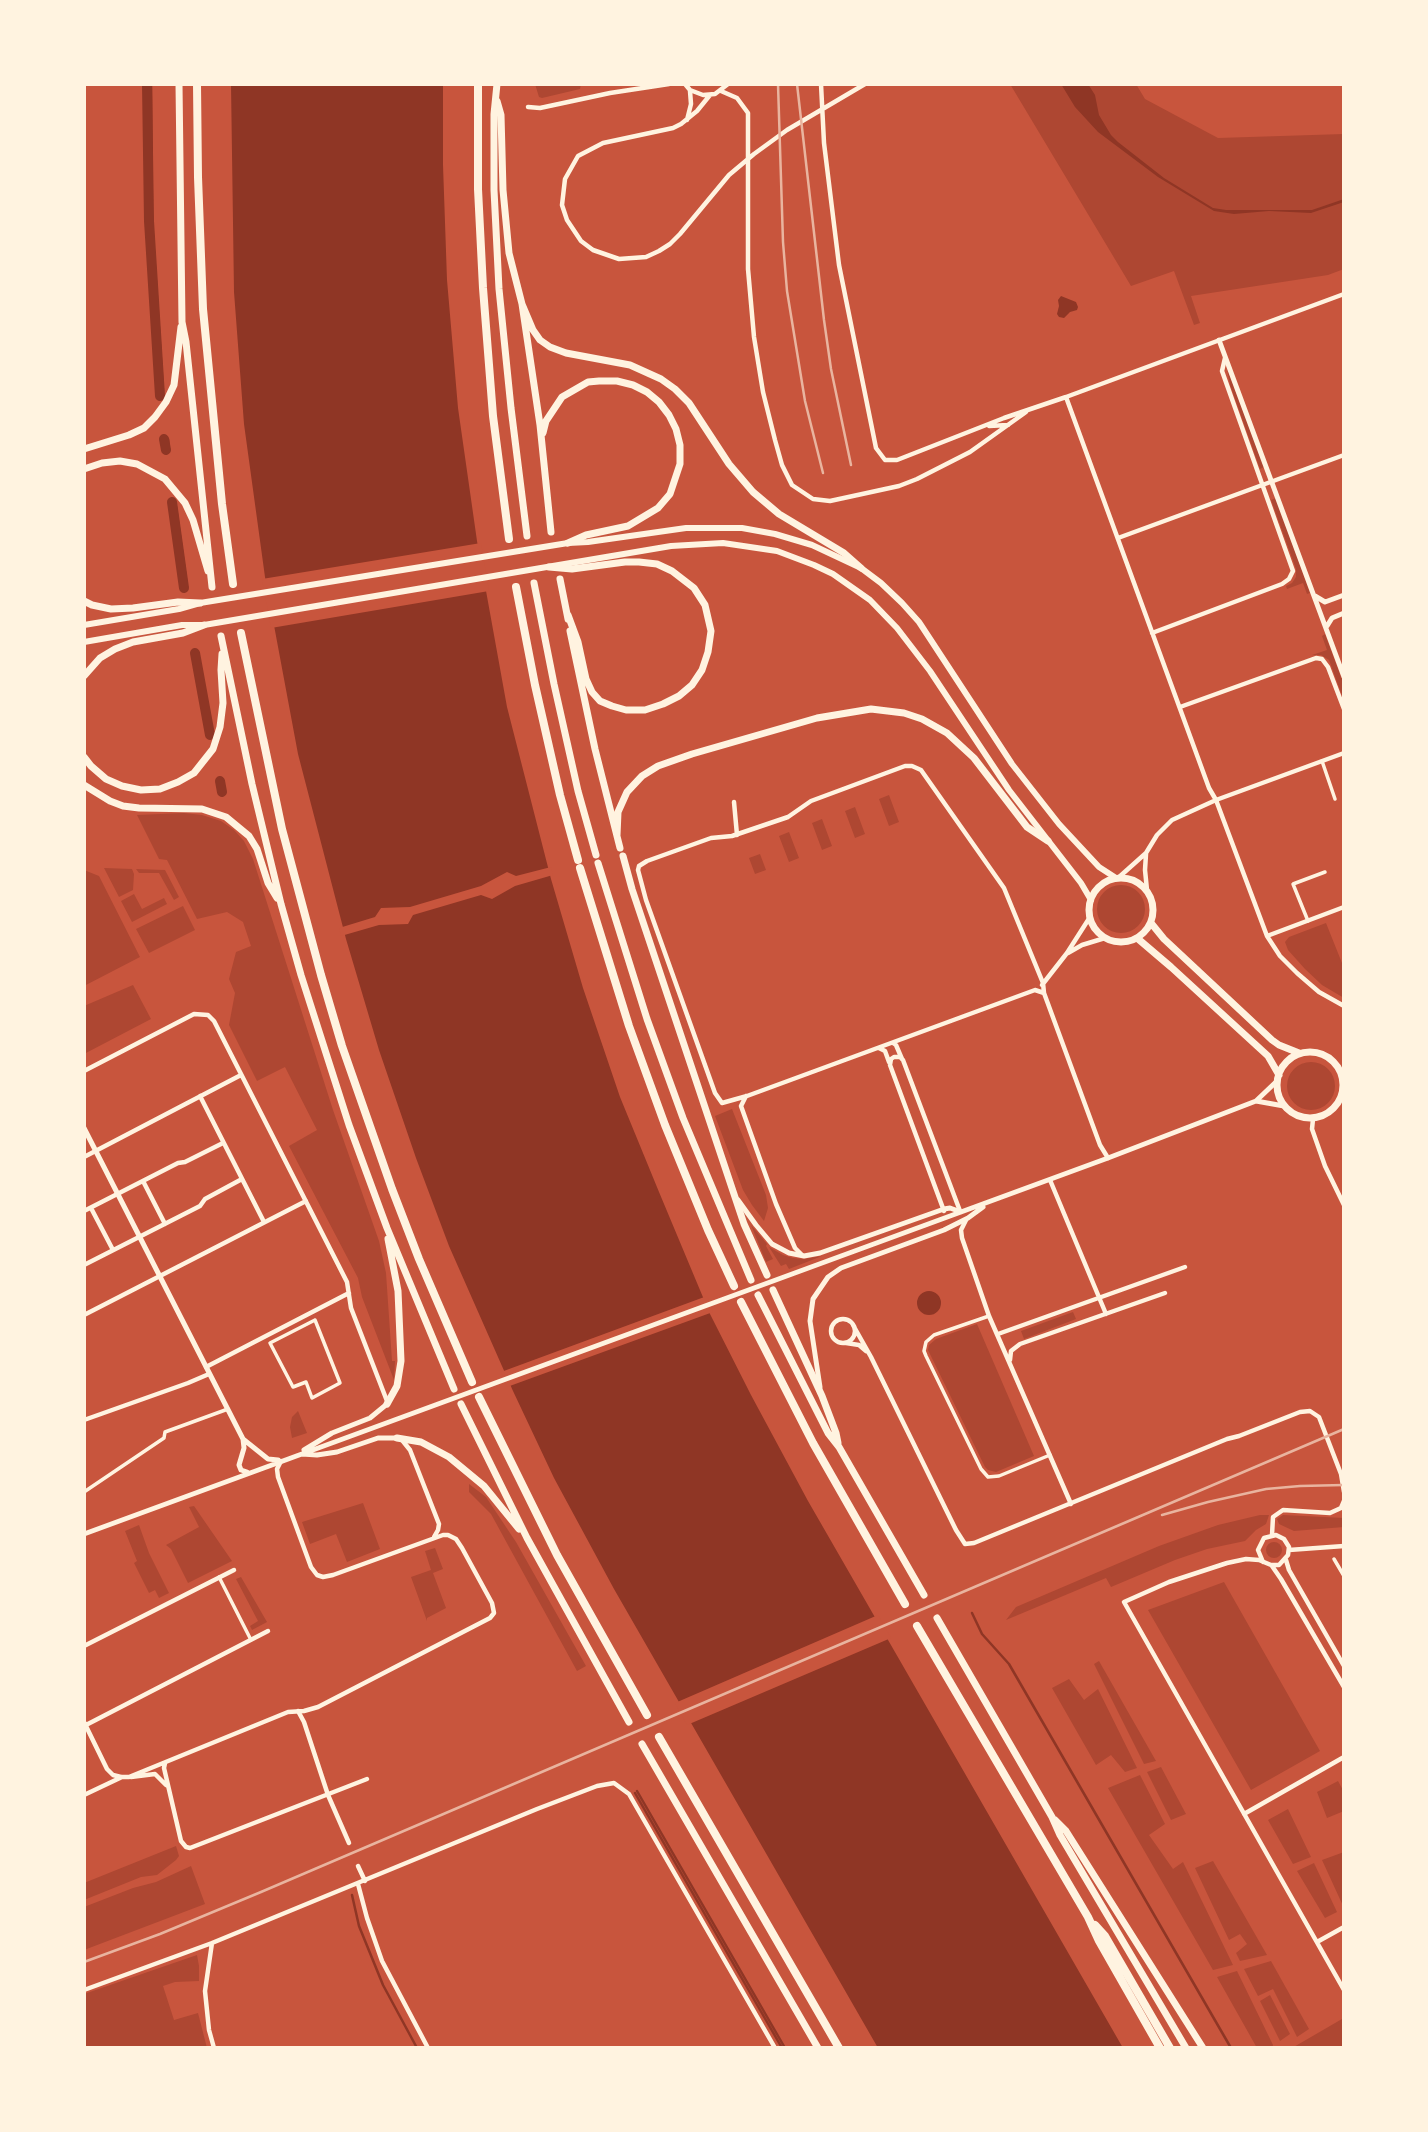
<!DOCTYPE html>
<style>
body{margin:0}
#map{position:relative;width:1428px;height:2132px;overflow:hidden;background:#c8553d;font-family:Spectral,serif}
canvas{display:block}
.frame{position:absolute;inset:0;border:86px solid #fff3e0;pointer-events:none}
</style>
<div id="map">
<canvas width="1428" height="2132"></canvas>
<div class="frame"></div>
</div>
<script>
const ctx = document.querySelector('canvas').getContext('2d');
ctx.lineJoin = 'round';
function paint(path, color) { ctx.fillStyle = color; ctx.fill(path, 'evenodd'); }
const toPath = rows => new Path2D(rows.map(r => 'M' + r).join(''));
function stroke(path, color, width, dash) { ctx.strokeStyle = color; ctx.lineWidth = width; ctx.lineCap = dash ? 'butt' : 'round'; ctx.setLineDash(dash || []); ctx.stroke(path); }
paint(toPath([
 [535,84,581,84,580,89,542,98,539,97],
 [1010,84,1136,84,1145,99,1218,138,1344,134,1344,269,1328,275,1191,296,1200,323,1194,325,1174,271,1131,286],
 [1227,368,1264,467,1260,469,1230,385],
 [1276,498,1310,593,1307,594,1303,583,1287,589,1286,586,1292,583,1296,577,1296,569,1271,500],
 [1325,634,1344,685,1344,701,1329,660,1321,655,1312,655,1327,650,1322,636],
 [889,795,899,822,889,826,879,799],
 [855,807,865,834,855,838,845,811],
 [184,813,202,815,221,821,234,830,244,841,253,859,333,1110,379,1241,386,1273,392,1361,395,1361,394,1380,362,1297,358,1278,289,1146,317,1130,285,1067,257,1081,229,1025,235,993,229,979,236,952,251,946,243,922,227,912,197,919,167,860,159,859,137,815],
 [822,819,832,846,822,850,812,823],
 [789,832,799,858,789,862,779,836],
 [760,854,766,870,755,874,749,858],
 [104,868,132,869,134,874,133,890,119,897],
 [136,869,165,870,179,897,174,900,159,873,139,873],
 [84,870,99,876,140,957,84,986],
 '1097 909a24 24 0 1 1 48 0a24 24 0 1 1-48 0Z',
 [134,894,142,909,164,898,167,904,132,922,121,901],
 [183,906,195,930,149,953,136,929],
 [1326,923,1344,968,1344,998,1322,985,1305,969,1288,950,1285,942,1289,937],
 [133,985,151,1019,84,1054,84,1006],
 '1287 1086a24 24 0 1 1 48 0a24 24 0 1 1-48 0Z',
 [732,1109,766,1195,768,1208,764,1221,752,1205,743,1190,715,1116],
 [751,1225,767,1244,766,1246,773,1259,766,1262],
 [769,1247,783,1255,793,1258,804,1259,822,1256,789,1269,786,1264,781,1266],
 [1073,1312,1076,1319,1024,1339,1021,1331],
 [977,1324,1034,1456,996,1472,988,1470,985,1467,928,1350,929,1345,936,1339],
 [298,1411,307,1433,292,1438,290,1427,292,1417],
 [469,1484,486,1497,516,1542,586,1666,577,1671,491,1514,469,1492],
 [363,1503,380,1549,347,1562,336,1534,310,1544,302,1522],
 [194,1506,232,1561,188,1583,171,1549,166,1545,199,1527,189,1507],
 [1260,1515,1269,1515,1266,1524,1256,1530,1245,1541,1207,1549,1175,1560,1111,1587,1106,1578,1006,1620,1016,1607,1159,1546,1218,1525],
 [1283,1515,1344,1518,1344,1527,1294,1531,1279,1524,1277,1519],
 [139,1525,149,1553,169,1593,159,1598,155,1590,149,1593,134,1563,137,1561,125,1531],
 '1266 1550a8 8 0 1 1 16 0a8 8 0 1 1-16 0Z',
 [435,1548,443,1569,433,1573,446,1608,427,1618,427,1621,411,1577,431,1570,425,1551],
 [241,1577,267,1622,252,1630,250,1626,258,1621,236,1579],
 [1224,1582,1320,1751,1251,1790,1148,1610],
 [1099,1661,1156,1761,1144,1764,1094,1664],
 [1069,1679,1084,1700,1098,1689,1137,1768,1125,1772,1111,1755,1096,1765,1052,1688],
 [1161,1767,1186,1814,1171,1820,1147,1772],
 [1140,1775,1165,1824,1149,1835,1173,1869,1183,1862,1233,1965,1213,1970,1108,1788],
 [1338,1781,1344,1792,1344,1811,1327,1818,1317,1792],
 [1288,1809,1311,1857,1293,1864,1268,1820],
 [176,1846,179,1856,176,1860,157,1875,141,1877,84,1900,84,1883],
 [1344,1852,1344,1908,1322,1860],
 [1213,1861,1267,1955,1240,1961,1236,1953,1247,1944,1240,1934,1229,1940,1195,1868],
 [1314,1863,1337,1912,1325,1918,1297,1871],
 [191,1866,205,1904,84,1950,84,1907,133,1888,156,1882],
 [197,1955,199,1966,199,1981,175,1982,163,1986,174,2020,198,2013,207,2048,84,2048,84,1994],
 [1271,1961,1309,2029,1297,2037,1273,1989,1258,1996,1244,1969],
 [1237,1971,1273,2045,1272,2048,1257,2048,1217,1977],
 [1270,1995,1290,2034,1280,2041,1260,2001],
 [1342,2019,1344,2048,1292,2048]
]), '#ae4732');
paint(toPath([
 [231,84,443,84,443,165,447,280,458,408,477,541,507,707,551,879,583,988,620,1097,659,1192,710,1314,751,1395,808,1501,1123,2048,878,2048,614,1589,554,1478,513,1391,449,1246,416,1158,379,1050,346,939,298,754,265,577,244,424,234,292],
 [1061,84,1088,84,1095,95,1099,115,1111,135,1118,142,1164,178,1213,208,1226,210,1312,210,1344,199,1344,202,1311,213,1269,211,1234,214,1214,211,1158,177,1098,132,1075,107],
 [1061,296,1076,302,1078,307,1077,310,1070,312,1064,318,1059,317,1057,314,1059,306,1058,300],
 '917 1303a12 12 0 1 1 24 0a12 12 0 1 1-24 0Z'
]), '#8f3625');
paint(toPath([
 [481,543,489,591,271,628,262,579],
 [551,867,553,875,515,886,492,899,481,895,413,915,408,924,379,925,341,936,339,928,375,917,381,908,410,907,481,886,507,872,516,876],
 [707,1296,713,1312,507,1387,501,1372],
 [878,1615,891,1638,687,1725,675,1703]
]), '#c8553d');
stroke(toPath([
 [151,84,152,221,163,391],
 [168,439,169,450],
 [176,507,187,587],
 [197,652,212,729],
 [222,780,225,792],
 [972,1613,982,1634,1009,1664,1231,2048],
 [637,1791,785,2048],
 [635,1793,782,2048],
 [352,1895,359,1926,383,1985,417,2048]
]), '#8f3625', 2.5);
stroke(toPath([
 [147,84,149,221,160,396],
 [164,439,166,450],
 [172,502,184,588],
 [195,653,210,735],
 [220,781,222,792]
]), '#8f3625', 10);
stroke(toPath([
 [1322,761,1335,799],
 [1308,921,1293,884,1325,872],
 [989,1316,934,1335,926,1342,924,1351,926,1356,981,1469,988,1477,999,1476,1050,1455],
 [315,1320,340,1383,312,1398,306,1382,293,1387,270,1343,315,1320],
 [84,1492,164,1438,165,1432,228,1409],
 [1334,1559,1344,1576],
 [219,1577,251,1640]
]), '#fff3e0', 3.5);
stroke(toPath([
 [685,84,690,90,703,95,715,94,728,84],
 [821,84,824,143,839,265,876,448,885,460,897,460,1004,418,1066,397,1344,294],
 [721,91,737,98,748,113,748,269,754,337,763,392,775,440,782,465,792,485,813,499,830,501,899,486,917,479,970,452,1026,412],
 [710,95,697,111,681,124,673,128,603,143,578,156,565,179,562,205,567,220,581,241,593,250,619,259,646,257,659,251,670,244,680,234,729,175,754,154,787,130,865,84],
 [528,107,540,108,610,93,669,84],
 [687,120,691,104,690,91],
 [1066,397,1209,788,1216,800,1267,936,1280,956,1297,973,1319,992,1344,1006],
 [989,426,1008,425],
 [1118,538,1344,455],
 [1152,633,1282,584,1289,579,1293,571,1222,371,1225,358],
 [1180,707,1316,658,1322,659,1328,667,1344,709],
 [734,802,737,835],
 [1146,854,1145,870,1147,890],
 [1118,878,1146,853,1157,835,1172,820,1216,800,1344,753],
 [1267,936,1344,907],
 [1068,953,1082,945,1105,938],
 [1042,985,1067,953,1090,917],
 [1044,993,1035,990,747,1096,722,1103,715,1093,646,900,638,870,639,866,647,861,711,838,732,836,788,817,811,801,905,766,912,766,921,770,1004,888,1043,983,1044,993,1100,1145,1108,1158],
 [893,1043,896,1045,902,1059],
 [879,1048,885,1051,889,1062],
 [84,1071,194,1014,208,1015,214,1021,347,1282,351,1308,387,1401],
 [200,1096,264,1222],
 [746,1096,741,1106,776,1204,795,1248,802,1255],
 [1313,1119,1312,1129,1325,1166,1344,1205],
 [84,1157,241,1075],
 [1050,1180,1106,1314],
 [143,1181,165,1224],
 [91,1208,113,1250],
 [84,1211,178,1163,185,1162,223,1143],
 [944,1211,890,1065,891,1059,894,1057,900,1057,903,1060,960,1211],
 [966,1220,961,1230,962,1238,989,1316,1071,1504],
 [84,1265,200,1206,205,1199,242,1179],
 [84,1315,306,1201],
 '831 1331a12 12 0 1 1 24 0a12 12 0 1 1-24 0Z',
 [853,1325,871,1357,956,1530,965,1544,974,1543,1227,1439,1239,1436,1300,1412,1310,1411,1319,1417,1341,1474,1344,1492],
 [998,1334,1185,1267],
 [846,1343,859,1345,866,1351],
 [1010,1360,1011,1351,1020,1344,1165,1293],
 [206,1367,349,1293],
 [84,1420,188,1383,209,1374],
 [402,1440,410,1450,439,1524,438,1530,434,1537],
 [1272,1535,1273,1517,1283,1510,1330,1513,1341,1508,1344,1501],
 [1289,1550,1344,1546],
 [1286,1560,1289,1570,1344,1666],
 [1263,1562,1258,1550,1264,1538,1276,1535,1284,1539,1289,1547,1288,1555,1279,1565,1271,1565,1259,1560,1246,1559,1227,1563,1169,1582,1124,1602,1344,1990],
 [1272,1566,1281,1579,1344,1687],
 [84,1646,234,1570],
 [298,1711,304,1722,328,1795,349,1843],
 [84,1722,107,1769,113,1775,121,1777],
 [86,1725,268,1631],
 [165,1763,164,1768,181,1841,186,1847,190,1848,367,1779],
 [131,1777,155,1774,166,1785],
 [84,1795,122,1777,129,1777,288,1712,304,1711,318,1707,490,1618,494,1613,492,1603,462,1548,456,1539,448,1535,443,1535,333,1575,323,1577,317,1575,311,1567,278,1477,277,1469,281,1461],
 [1244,1814,1344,1757],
 [358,1866,365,1881],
 [358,1884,367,1918,382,1961,428,2048],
 [1317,1942,1344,1927],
 [212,1943,205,1991,209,2030,214,2048],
 [84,1990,212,1943,537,1809,597,1786,614,1783,629,1794,775,2048]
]), '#fff3e0', 4.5);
stroke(toPath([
 [1219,340,1344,677],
 [1315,596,1325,602,1344,595],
 [1327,626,1332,618,1344,613],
 [1256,1101,1284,1106],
 [84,1128,243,1439,268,1459,278,1460],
 [738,1200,756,1225,772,1244,789,1253,804,1256,820,1253,944,1209,950,1208,961,1212],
 [820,1387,810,1321,813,1299,828,1277,841,1268,944,1230,968,1218,983,1207],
 [243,1439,244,1448,239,1465,241,1470,247,1472],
 [304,1450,332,1433,370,1418,387,1404],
 [302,1454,317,1455,337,1452,378,1438,397,1438],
 [84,1534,1108,1158,1256,1101,1277,1081]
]), '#fff3e0', 5);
stroke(toPath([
 [84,625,179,609,200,603,568,543,588,542,686,528,742,528,775,534,812,545,861,568,881,583,902,603,919,622,1012,764,1059,824,1099,867,1116,878],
 [84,642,182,625,204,625,671,546,723,543,777,551,814,565,833,574,870,600,897,628,930,671,1009,790,1081,883,1091,900]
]), '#fff3e0', 6);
stroke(toPath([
 '1089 910a32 32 0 1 1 64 0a32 32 0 1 1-64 0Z',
 [1151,923,1164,939,1272,1040,1279,1045,1299,1053],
 [1137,938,1171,967,1268,1056,1279,1075],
 '1277 1085a33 33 0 1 1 66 0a33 33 0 1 1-66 0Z'
]), '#fff3e0', 7);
stroke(toPath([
 [179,84,182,322,186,342,212,587],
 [497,84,494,114,494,190,499,289,511,408,527,536],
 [497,101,501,115,503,190,509,253,522,304,540,425,551,532],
 [522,304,533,330,540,340,550,347,566,353,630,365,661,379,675,389,689,403,729,464,753,492,779,514,844,553,861,568],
 [543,433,546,421,562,397,588,382,599,381,617,381,633,385,647,392,659,402,669,415,676,429,680,445,680,464,670,494,658,508,628,526,586,535,568,543],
 [84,449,129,435,144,428,155,417,166,402,174,385,181,327],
 [84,469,102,463,120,461,137,464,165,479,185,503,193,520,208,571],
 [549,567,572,569,625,562,639,562,657,564,672,571,694,588,705,605,711,631,708,652,702,670,692,685,679,696,663,704,645,710,626,710,612,706,600,701,592,692,586,679,578,642,568,615],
 [560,579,568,619],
 [534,583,554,684,578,791,596,855],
 [84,601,92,605,111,609,133,608,178,602,200,603],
 [570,631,595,749,620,848],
 [221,636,252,784,281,904,301,975,349,1125,387,1228,454,1389],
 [84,676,100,658,115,649,133,642,183,633,204,625],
 [84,757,91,766,106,779,122,786,141,790,160,789,178,782,194,773,213,749,220,727,223,703,221,670,222,654],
 [84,785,110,801,123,806,139,808,202,809,226,817,249,836,257,849,268,883,277,898],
 [617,835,618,812,627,792,642,776,658,766,692,754,817,718,871,709,904,713,922,719,947,733,974,758,1027,827,1048,841],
 [623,856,632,889,744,1224,767,1275],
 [598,863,647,1019,683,1118,751,1280],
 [773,1290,822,1396,836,1433,838,1443],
 [758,1295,828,1433,839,1447,924,1595],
 [387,1404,397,1386,401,1361,398,1291,388,1239],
 [461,1404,527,1538,629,1722],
 [397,1438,421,1442,449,1457,484,1486,519,1529],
 [937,1618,1052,1817,1060,1835,1186,2048],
 [642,1744,818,2048],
 [1055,1820,1066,1831,1203,2048]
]), '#fff3e0', 7);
stroke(toPath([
 [197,84,198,177,203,309,222,504,233,584],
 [478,84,478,189,483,288,493,416,509,539],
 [516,587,535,685,560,795,578,860],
 [241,633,282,829,321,975,342,1046,392,1189,419,1259,472,1382],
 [580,868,629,1026,665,1125,708,1230,734,1286],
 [741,1302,813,1443,905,1604],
 [479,1397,557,1555,647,1715],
 [917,1626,1088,1917,1099,1941,1160,2048],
 [659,1737,839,2048],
 [1095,1925,1105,1936,1170,2048]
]), '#fff3e0', 8);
stroke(toPath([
 [778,84,783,242,787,291,805,401,823,473],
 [797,84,824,320,831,369,851,465],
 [1162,1515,1208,1502,1266,1489,1300,1486,1344,1485],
 [84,1962,160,1934,261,1892,1344,1429]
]), '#e9b49f', 2.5);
</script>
